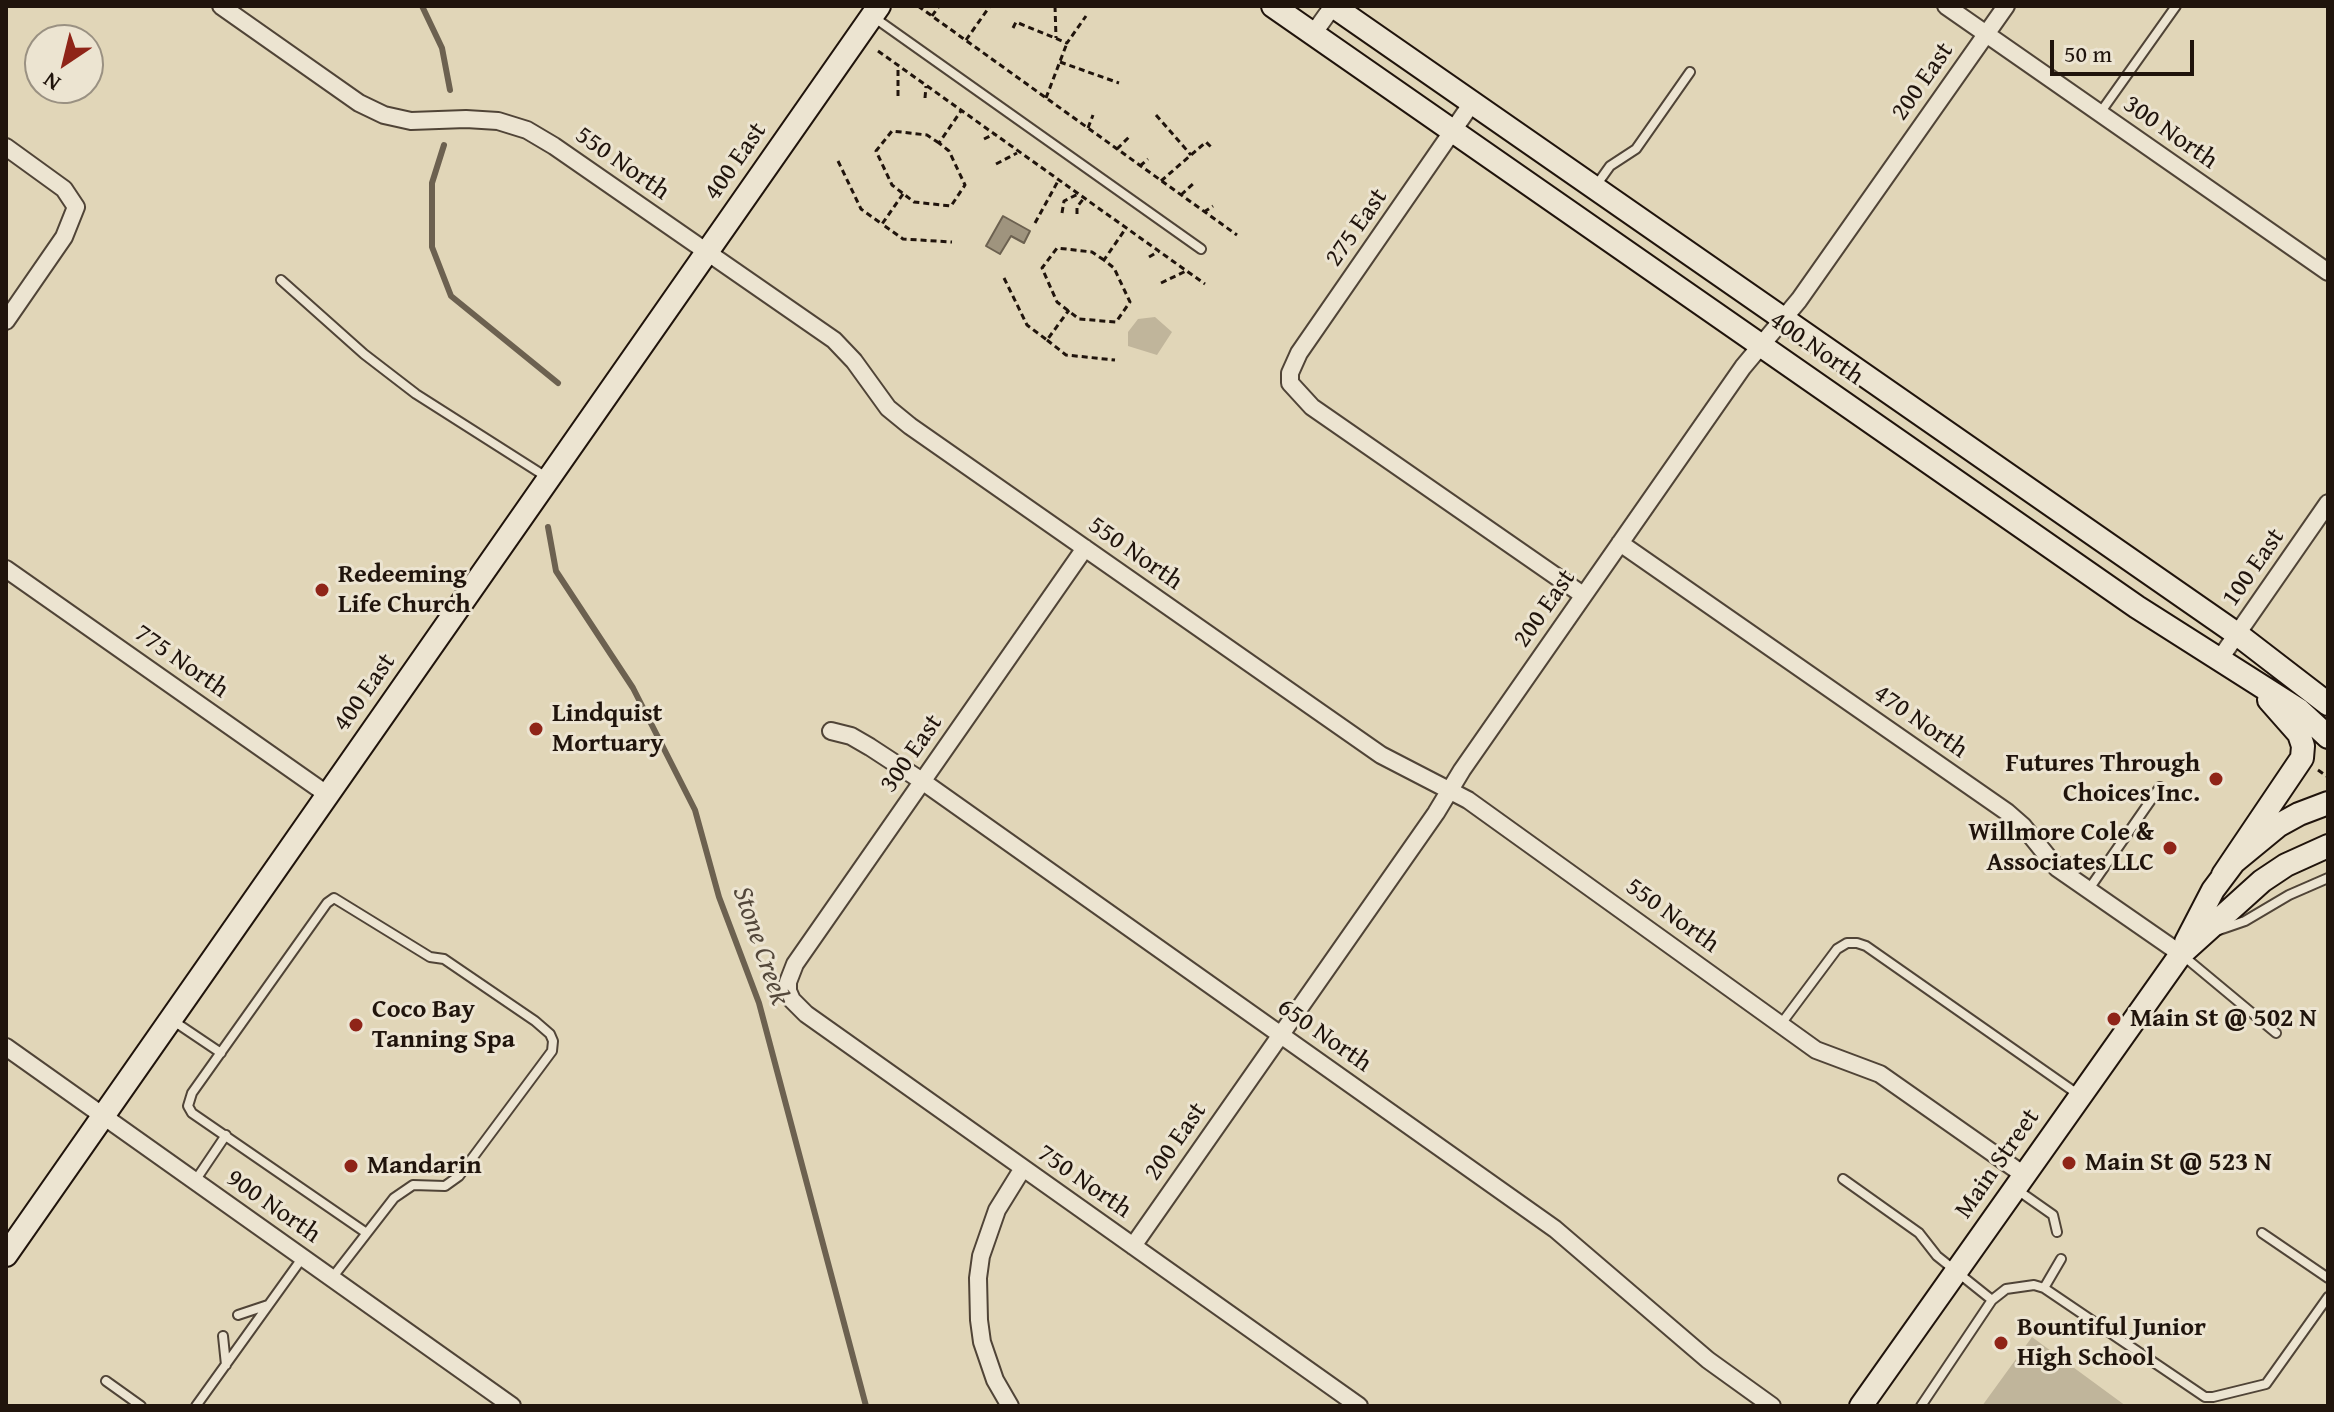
<!DOCTYPE html>
<style>
body{margin:0}
#map{position:relative;width:2334px;height:1412px;overflow:hidden;background:#e1d6b8;font-family:"Gentium Book Plus",serif}
canvas{display:block}
.frame{position:absolute;inset:0;border:8px solid #20140c;pointer-events:none}
.north{position:absolute;left:24px;top:24px;width:80px;height:80px;box-sizing:border-box;background:#ece4d1;border:2px solid #9a9182;border-radius:50%;rotate:215deg;font-size:22px;font-weight:700;line-height:32px;text-align:center;color:#20140c}
.north::after{content:'';display:block;margin:auto;width:28px;height:36px;background:#8f2418;clip-path:polygon(50% 0,100% 100%,50% 72%,0 100%)}
.scale{position:absolute;left:2050px;top:40px;width:144px;height:36px;box-sizing:border-box;border:4px solid #20140c;border-top:0;padding-left:10px;font-size:24px;line-height:28px;white-space:nowrap;color:#20140c;-webkit-text-stroke:6px #ece4d1;paint-order:stroke}
</style>
<div id="map">
<canvas width="2334" height="1412"></canvas>
<div class="frame"></div>
<div class="north">N</div>
<div class="scale">50 m</div>
</div>
<script>
const ctx = document.querySelector('canvas').getContext('2d');
ctx.lineJoin = 'round';
function paint(path, color) { ctx.fillStyle = color; ctx.fill(path, 'evenodd'); }
const toPath = rows => new Path2D(rows.map(r => 'M' + r).join(''));
function stroke(path, color, width, dash) { ctx.strokeStyle = color; ctx.lineWidth = width; ctx.lineCap = dash ? 'butt' : 'round'; ctx.setLineDash(dash || []); ctx.stroke(path); }
function label(font, color, halo, rows, align = 'center') {
  ctx.font = font + ' "Gentium Book Plus",serif'; ctx.lineWidth = 6; ctx.setLineDash([]); ctx.textBaseline = 'middle'; ctx.strokeStyle = halo; ctx.fillStyle = color; for (const [text, x, y, turn = 0] of rows) {
    ctx.save(); ctx.translate(x, y); ctx.rotate((+turn || 0) * Math.PI / 180); ctx.textAlign = isNaN(turn) ? turn : align; if (halo) ctx.strokeText(text, 0, 0); ctx.fillText(text, 0, 0); ctx.restore();
  }
}
paint(toPath([
 [1155,317,1172,332,1157,355,1128,346,1128,332,1138,319],
 [2032,1337,2126,1406,1982,1406]
]), '#c0b59b');
const water = toPath([
 [1003,216,1030,231,1024,243,1011,236,1000,254,986,246,1003,216]
]);
paint(water, '#9f947e');
stroke(water, '#6c6150', 2);
stroke(toPath([
 [422,6,442,48,450,90],
 [444,145,432,183,432,247,451,296,558,383],
 [548,527,556,571,633,688,695,810,719,897,759,1003,866,1406]
]), '#6c6150', 6);
const service = toPath([
 [872,16,1201,249],
 [2100,113,2176,6],
 [1595,187,1610,166,1636,149,1690,72],
 [281,280,364,354,416,394,548,478],
 [2089,889,2160,787],
 [2219,930,2245,921,2289,895,2328,878],
 [2181,954,2276,1033],
 [172,1020,221,1053],
 [1781,1024,1837,949,1847,943,1857,943,1866,946,2079,1095],
 [1843,1179,1919,1233,1937,1256,1992,1300,2006,1289,2034,1285,2044,1288,2205,1397,2213,1397,2266,1384,2328,1297],
 [195,1181,226,1135],
 [2016,1189,2053,1215,2057,1232],
 [2262,1233,2328,1278],
 [332,1278,394,1198,413,1185,445,1186,459,1176,552,1051,553,1041,550,1034,535,1021,444,959,430,957,334,898,327,903,192,1093,188,1106,192,1113,365,1232],
 [2044,1288,2061,1259],
 [238,1315,268,1305],
 [223,1336,226,1365],
 [106,1381,141,1406],
 [196,1406,303,1257],
 [1921,1406,1992,1300]
]);
const minor = toPath([
 [221,6,359,103,384,115,411,121,466,119,498,121,527,130,554,146,834,340,854,361,888,408,910,426,1381,755,1468,800,1816,1050,1880,1074,2024,1175],
 [1946,6,2328,272],
 [1313,34,1333,6],
 [1472,103,1299,353,1290,373,1290,383,1312,407,1583,595],
 [6,147,64,189,76,207,64,237,6,321],
 [1620,543,2007,812,2023,826,2057,868,2181,954],
 [1085,548,795,964,788,982,788,991,792,1000,806,1014,1359,1406],
 [6,569,328,795],
 [2219,660,2328,503],
 [831,731,851,736,870,747,922,781,1555,1229,1708,1360,1772,1406],
 [6,1047,512,1406],
 [1133,1246,1436,813,1462,770,1743,367,1799,300,2006,6],
 [1010,1406,995,1380,982,1342,979,1320,978,1278,981,1256,997,1210,1023,1168]
]);
const secondary = toPath([
 [1273,6,2137,607,2299,710,2328,737],
 [1333,6,2237,634,2328,704],
 [2223,875,2302,758,2303,746,2299,734,2269,700],
 [2186,942,2213,890,2234,862,2279,825,2299,814,2328,803],
 [6,1255,879,6],
 [1861,1406,2181,954,2262,881,2286,865,2328,846]
]);
stroke(service, '#504437', 12);
stroke(minor, '#504437', 20);
stroke(secondary, '#20140c', 26);
stroke(toPath([
 [918,6,1237,235],
 [1055,6,1056,38],
 [932,16,939,6],
 [1013,28,1016,22,1067,43,1086,16],
 [966,40,990,6],
 [878,51,1205,284],
 [1060,62,1119,83],
 [898,96,898,67],
 [925,98,926,86],
 [1046,98,1067,43],
 [1156,115,1191,155],
 [1088,128,1093,115],
 [984,139,994,134],
 [939,143,927,135,892,131,876,151,892,185,914,202,951,206,965,185,949,151,939,143,961,111],
 [1117,149,1129,137],
 [838,161,861,209,882,224],
 [996,164,1017,153],
 [1140,166,1148,159],
 [1161,181,1206,142,1212,148],
 [903,194,882,224,903,239,952,242],
 [1181,195,1194,183],
 [1204,212,1213,206],
 [1062,213,1064,201,1078,194],
 [1077,214,1077,207,1084,198],
 [1035,223,1058,181],
 [1149,257,1159,251],
 [1104,260,1092,252,1057,248,1042,268,1057,302,1079,319,1116,322,1130,302,1114,268,1104,260,1126,228],
 [1004,278,1027,325,1047,340,1069,310],
 [1161,283,1186,271],
 [1047,340,1066,355,1115,360],
 [2318,770,2328,777]
]), '#20140c', 3, [6, 4]);
stroke(service, '#ece4d1', 8);
stroke(minor, '#ece4d1', 16);
stroke(secondary, '#ece4d1', 22);
for (const [x, y, r, color] of [
 [322,590,8,"#8f2418"],
 [536,729,8,"#8f2418"],
 [2216,779,8,"#8f2418"],
 [2170,848,8,"#8f2418"],
 [2114,1019,8,"#8f2418"],
 [356,1025,8,"#8f2418"],
 [2069,1163,8,"#8f2418"],
 [351,1166,8,"#8f2418"],
 [2001,1343,8,"#8f2418"]
]) { const dot = new Path2D(); dot.arc(x, y, r, 0, 2 * Math.PI); ctx.fillStyle = color; ctx.fill(dot); stroke(dot, '#ece4d1', 3); }
label('26px', '#20140c', '#ece4d1', [
 ["200 East",1923,82,-55],
 ["300 North",2170,133,35],
 ["400 East",736,162,-55],
 ["550 North",622,164,35],
 ["275 East",1357,228,-55],
 ["400 North",1816,349,35],
 ["550 North",1135,554,35],
 ["100 East",2254,568,-55],
 ["200 East",1545,609,-55],
 ["775 North",181,662,35],
 ["400 East",365,693,-55],
 ["470 North",1920,722,35],
 ["300 East",912,754,-55],
 ["550 North",1672,916,36],
 ["650 North",1324,1036,35],
 ["200 East",1176,1142,-55],
 ["Main Street",1998,1164,-55],
 ["750 North",1084,1182,35],
 ["900 North",273,1207,35]
]);
label('bold 26px', '#20140c', '#ece4d1', [
 ["Redeeming",338,575],
 ["Life Church",338,605],
 ["Lindquist",552,714],
 ["Mortuary",552,744],
 ["Futures Through",2200,764,"right"],
 ["Choices Inc.",2200,794,"right"],
 ["Willmore Cole &",2154,833,"right"],
 ["Associates LLC",2154,863,"right"],
 ["Coco Bay",372,1010],
 ["Tanning Spa",372,1040],
 ["Main St @ 502 N",2130,1019],
 ["Main St @ 523 N",2085,1163],
 ["Mandarin",367,1166],
 ["Bountiful Junior",2017,1328],
 ["High School",2017,1358]
], 'left');
label('italic 28px', '#53473a', '#ece4d1', [
 ["Stone Creek",760,946,71]
]);
</script>
